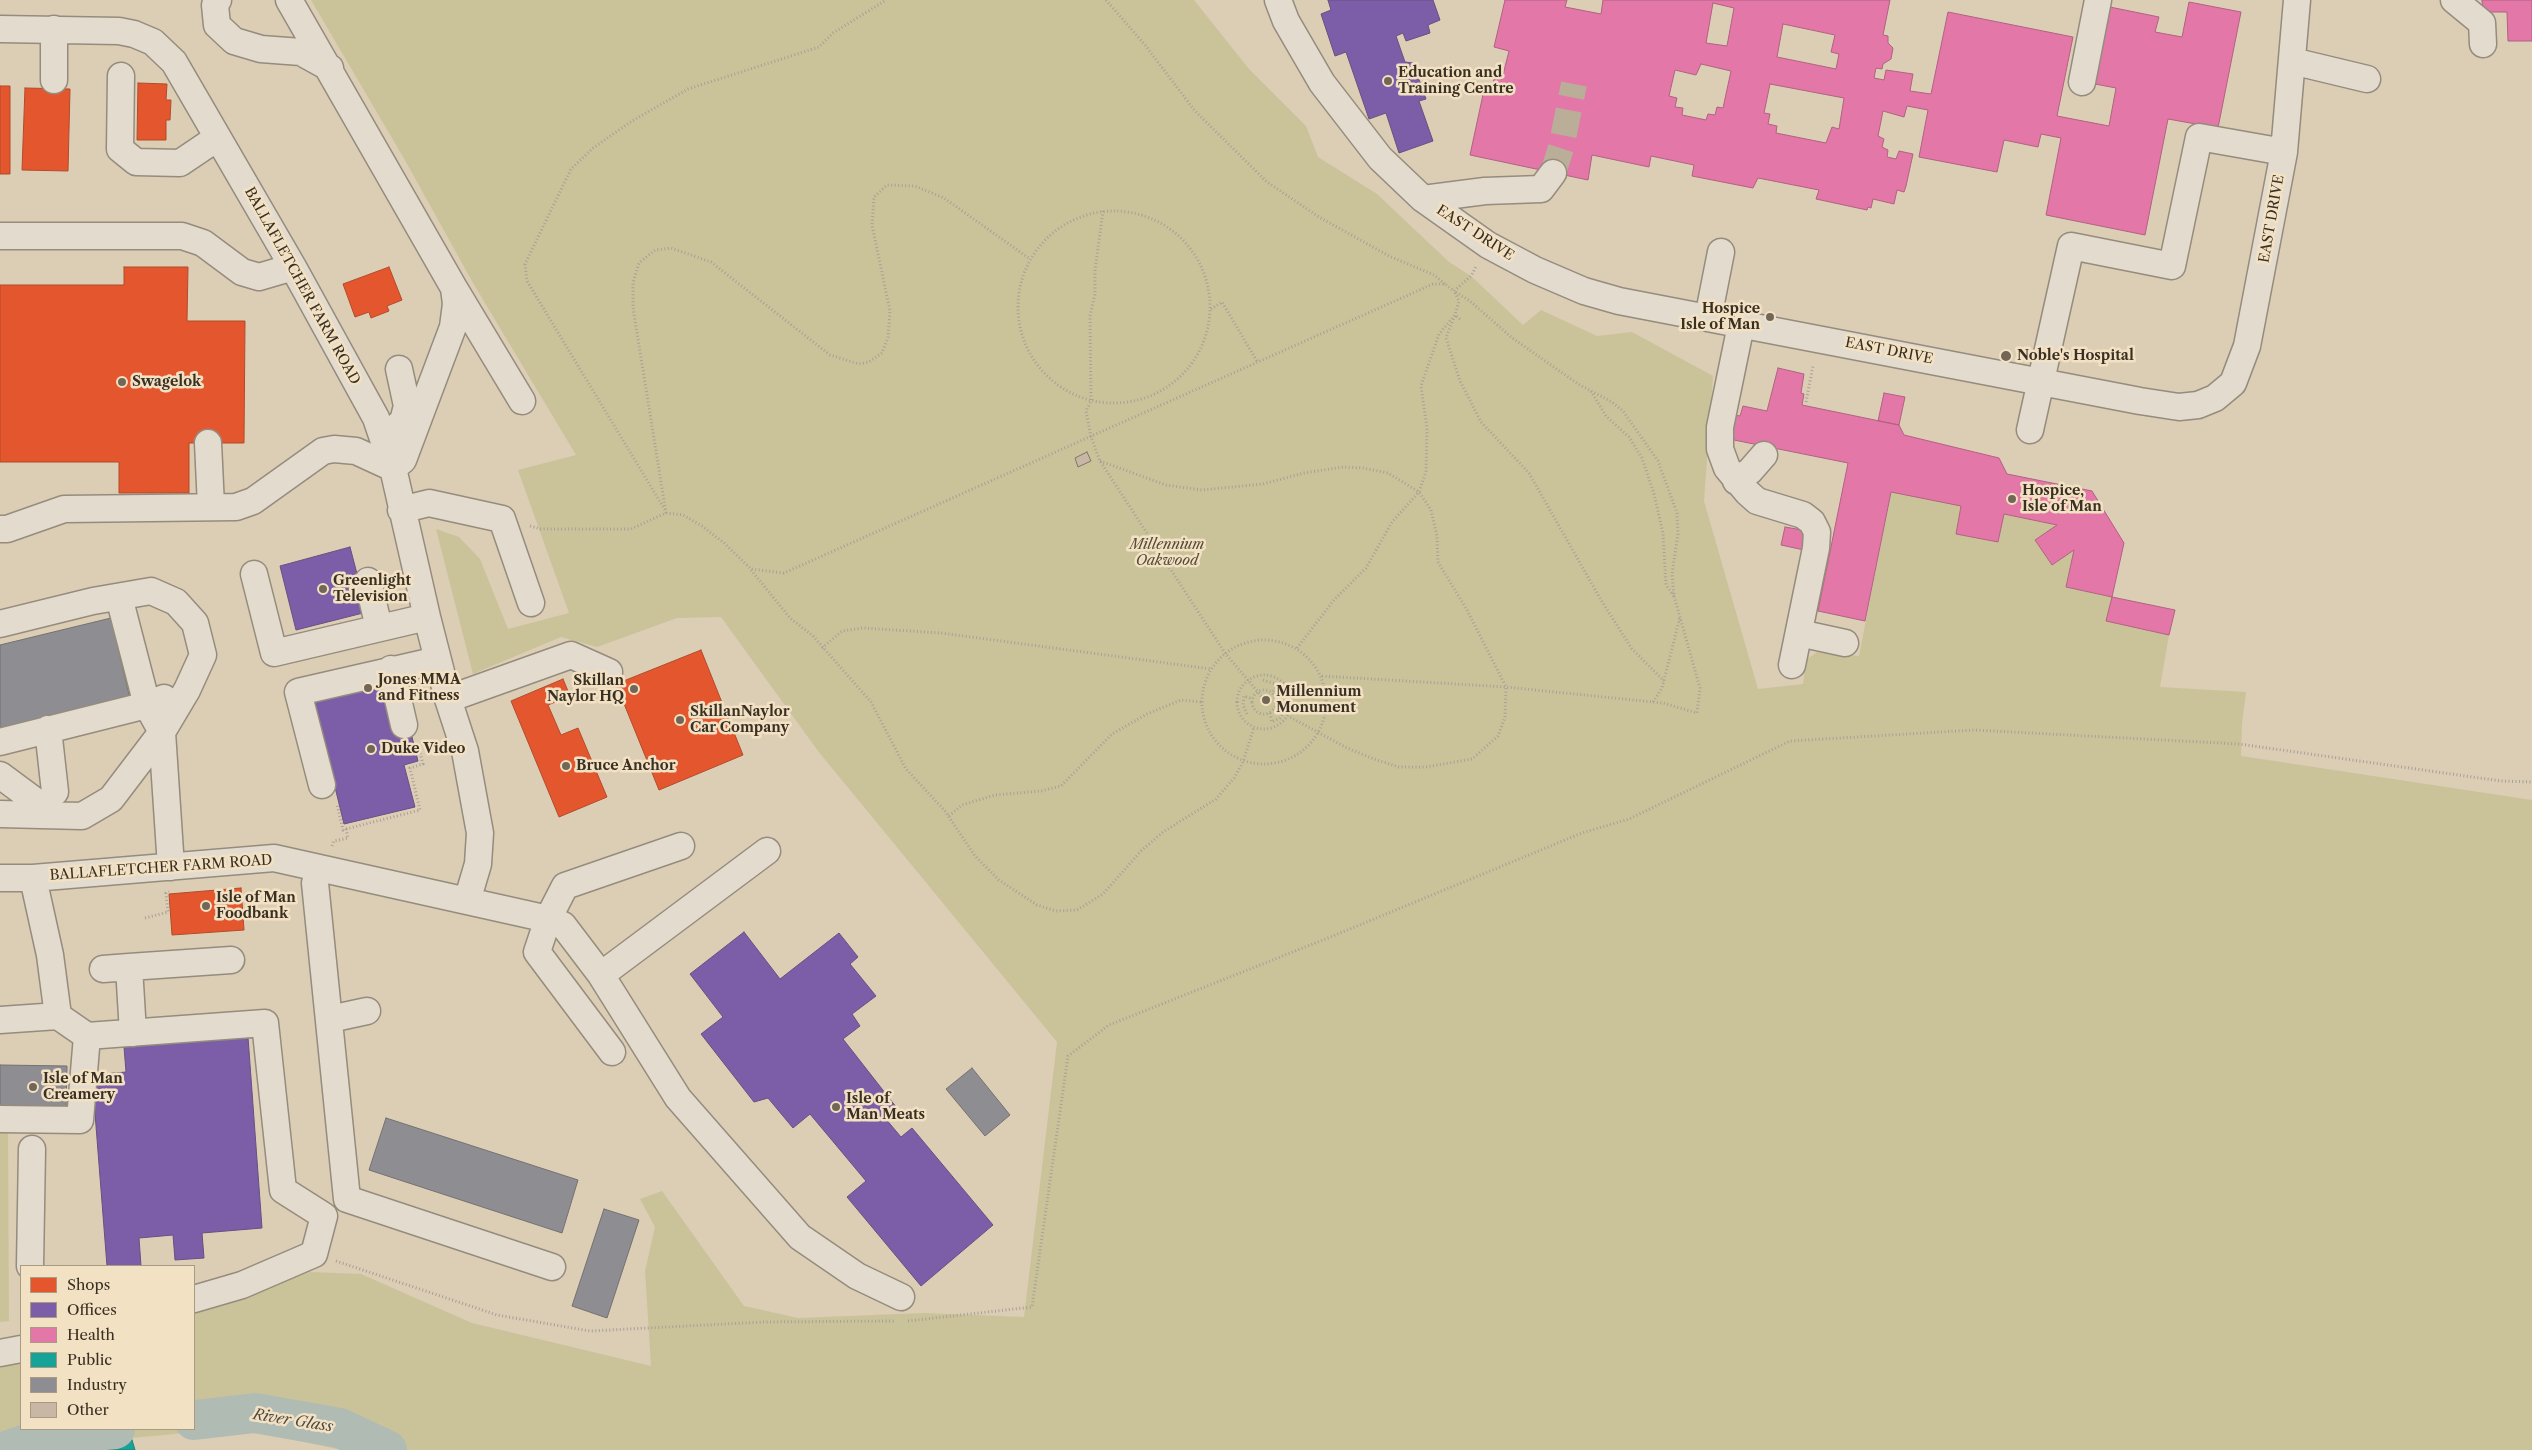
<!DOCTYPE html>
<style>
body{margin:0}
#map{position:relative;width:2532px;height:1450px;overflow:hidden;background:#dccdb5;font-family:"Libre Caslon Text",serif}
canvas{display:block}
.legend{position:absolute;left:20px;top:1265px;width:175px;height:165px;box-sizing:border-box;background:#f3e1c4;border:1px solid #a99a84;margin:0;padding:6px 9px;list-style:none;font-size:15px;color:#393024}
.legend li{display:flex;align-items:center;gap:10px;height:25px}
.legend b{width:25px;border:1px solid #a99a84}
</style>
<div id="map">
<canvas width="2532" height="1450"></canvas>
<ul class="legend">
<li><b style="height:14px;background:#e4572e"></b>Shops</li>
<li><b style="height:14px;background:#7b5ea7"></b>Offices</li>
<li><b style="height:14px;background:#e377a8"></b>Health</li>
<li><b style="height:14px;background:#17a398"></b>Public</li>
<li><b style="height:14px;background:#8d8d92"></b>Industry</li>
<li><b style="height:14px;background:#c8b7a5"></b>Other</li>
</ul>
</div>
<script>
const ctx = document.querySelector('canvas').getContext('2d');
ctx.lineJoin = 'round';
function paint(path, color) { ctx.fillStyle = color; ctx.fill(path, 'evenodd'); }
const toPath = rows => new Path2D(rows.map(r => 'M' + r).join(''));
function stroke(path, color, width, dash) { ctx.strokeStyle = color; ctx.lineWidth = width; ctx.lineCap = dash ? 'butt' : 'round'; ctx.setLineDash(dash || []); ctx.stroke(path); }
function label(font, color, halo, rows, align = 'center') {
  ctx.font = font + ' "Libre Caslon Text",serif'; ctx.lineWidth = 5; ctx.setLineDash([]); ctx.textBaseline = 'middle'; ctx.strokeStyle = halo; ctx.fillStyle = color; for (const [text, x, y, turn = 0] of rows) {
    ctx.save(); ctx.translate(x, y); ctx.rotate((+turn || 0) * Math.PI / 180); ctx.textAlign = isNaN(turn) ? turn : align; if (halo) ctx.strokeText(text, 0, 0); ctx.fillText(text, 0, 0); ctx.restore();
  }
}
paint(toPath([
 [311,0,1194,0,1249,69,1306,126,1318,157,1377,194,1449,262,1471,276,1523,325,1541,310,1597,336,1632,332,1713,376,1704,501,1758,689,1803,684,1806,660,1817,652,1859,656,1891,492,1961,506,1956,534,1998,542,2004,514,2057,525,2035,540,2052,565,2074,550,2066,587,2112,597,2107,621,2169,635,2160,687,2246,692,2242,723,2241,756,2532,800,2532,1450,341,1450,240,1428,0,1450,0,1368,21,1361,21,1429,194,1429,194,1308,310,1272,361,1274,472,1323,651,1366,645,1271,655,1227,640,1199,662,1191,744,1306,798,1318,924,1313,1024,1317,1057,1042,818,751,721,617,677,618,597,647,561,637,473,674,436,529,459,537,480,559,508,629,569,613,518,470,576,455,473,283,406,162],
 [0,1131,8,1131,9,1321,0,1322]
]), '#cac39a');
const shops = toPath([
 [138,83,167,84,166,100,171,100,170,120,166,120,166,140,137,140,138,83],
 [0,86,10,86,10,174,0,174,0,86],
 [25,88,70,89,68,171,22,170,25,88],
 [124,267,188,267,187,321,245,321,244,443,189,443,189,493,119,493,119,462,0,462,0,285,124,285,124,267],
 [389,267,402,300,387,306,389,311,371,318,369,312,355,317,343,284,389,267],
 [701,650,743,755,659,790,616,684,701,650],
 [563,679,570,696,548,705,561,735,578,728,607,797,559,817,511,701,563,679],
 [241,888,244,930,172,935,169,894,241,888]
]);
paint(shops, '#e4572e');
stroke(shops, '#b14b2b', 1);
const offices = toPath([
 [1328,0,1433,0,1440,20,1428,25,1430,33,1406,41,1403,33,1396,36,1405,62,1413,63,1426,99,1419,101,1433,141,1399,153,1386,113,1369,119,1346,52,1335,56,1321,14,1331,10,1328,0],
 [350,547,367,612,296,630,280,566,350,547],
 [385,684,397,737,411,733,418,761,404,765,415,807,344,824,314,701,385,684],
 [744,932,780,979,839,933,858,957,850,964,876,996,852,1014,860,1026,843,1039,900,1112,885,1118,901,1137,912,1128,993,1225,921,1286,847,1197,866,1181,810,1114,793,1128,768,1098,754,1102,701,1034,723,1017,690,974,744,932],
 [248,1037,262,1228,202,1233,204,1258,175,1260,173,1235,139,1238,141,1266,107,1266,92,1075,126,1072,124,1047,248,1037]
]);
paint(offices, '#7b5ea7');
stroke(offices, '#675080', 1);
const health = toPath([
 [1505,0,1567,0,1565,7,1601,14,1603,0,1890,0,1883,35,1888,36,1888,43,1893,48,1891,59,1883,64,1882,69,1876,68,1874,78,1884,80,1886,70,1913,74,1910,91,1931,94,1948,12,2073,37,2057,116,2109,126,2116,88,2090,83,2105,6,2159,17,2155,32,2182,37,2189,2,2241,12,2218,128,2168,119,2145,235,2046,215,2061,138,2041,134,2038,147,2004,140,1997,172,1919,157,1928,110,1907,106,1904,117,1883,111,1878,136,1884,139,1882,147,1888,150,1887,157,1896,159,1899,151,1913,154,1906,186,1904,192,1897,190,1894,204,1873,199,1871,208,1868,207,1867,210,1816,199,1819,190,1758,178,1753,188,1692,176,1694,165,1651,156,1649,167,1592,155,1588,180,1470,155,1484,90,1492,91,1494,79,1502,79,1509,51,1494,47,1505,0],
 [1713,3,1734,8,1727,46,1706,43,1713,3],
 [1783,24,1835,35,1831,52,1839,54,1836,69,1777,57,1783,24],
 [1701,64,1731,71,1723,108,1717,107,1715,115,1708,114,1706,120,1682,115,1683,108,1675,107,1677,98,1669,96,1675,70,1696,75,1701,64],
 [1770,84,1844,98,1839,129,1832,127,1826,143,1776,133,1777,126,1768,124,1770,114,1764,113,1770,84],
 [2482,0,2532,0,2532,41,2508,41,2507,12,2483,12,2482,0],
 [1778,368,1804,374,1801,393,1804,394,1802,405,1899,425,1904,435,1999,458,2007,474,2092,491,2124,543,2112,597,2066,587,2074,550,2052,565,2035,540,2057,525,2004,514,1998,542,1956,534,1961,506,1891,492,1865,621,1818,611,1848,463,1729,439,1734,415,1740,416,1743,406,1767,411,1778,368],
 [1884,393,1905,397,1899,425,1878,421,1884,393],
 [1785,527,1808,531,1804,550,1781,545,1785,527],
 [2112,597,2175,610,2169,635,2106,621,2112,597]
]);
paint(health, '#e377a8');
stroke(health, '#b06280', 1);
const public = toPath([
 [132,1440,135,1450,99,1450,132,1440]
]);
paint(public, '#17a398');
stroke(public, '#218075', 1);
const industry = toPath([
 [111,618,130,699,0,730,0,645,111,618],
 [0,1065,67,1066,66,1109,0,1109,0,1065],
 [972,1068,1010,1115,985,1136,946,1089,972,1068],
 [386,1118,578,1180,562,1233,369,1170,386,1118],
 [604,1209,639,1220,607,1318,572,1306,604,1209]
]);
paint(industry, '#8d8d92');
stroke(industry, '#747171', 1);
stroke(toPath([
 [194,1420,255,1413,340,1428,387,1450],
 [9,1450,50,1436,115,1429]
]), '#b0bcb3', 40);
const building = toPath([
 [1087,452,1091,461,1078,467,1075,458,1087,452]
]);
paint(building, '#c8b7a5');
stroke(building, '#7e7669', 1);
stroke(toPath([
 [1553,173,1561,148,1574,84]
]), '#bbae98', 26, [26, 13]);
const minor = toPath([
 [218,0,215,5,217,25,234,41,261,49,301,52,330,68],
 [289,0,454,288,456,304,453,327,403,460,393,468],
 [1278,0,1286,21,1322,83,1380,158,1423,199,1488,245,1535,270,1584,291,1619,301,2140,401,2179,407,2198,405,2215,398,2233,383,2247,346,2284,152,2297,0],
 [2454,0,2482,23,2483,44],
 [0,29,119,31,134,34,153,42,174,62,293,267,376,418,393,468,427,617,448,699,465,751,480,833,478,864,467,901],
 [54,29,54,80],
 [2292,61,2367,79],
 [121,76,120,149,136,162,180,163,217,138],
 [2082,82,2098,0],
 [1423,199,1485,191,1541,189,1553,173],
 [0,236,182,236,203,243,242,272,259,277,293,267],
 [454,288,522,401],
 [1708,318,1721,252],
 [1741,325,1720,427,1720,449,1727,468,1747,492,1757,501,1803,515,1812,522,1817,532,1816,548,1792,665],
 [393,430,403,421,407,406,399,369],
 [2030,430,2071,246,2172,266,2199,137,2284,152],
 [208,443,211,506],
 [1736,481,1750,471,1764,455],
 [401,510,429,503,502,519,531,603],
 [0,529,7,529,64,509,236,507,253,501,323,451,334,449,356,451,393,468],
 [254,574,274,653,427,617],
 [368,581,379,628],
 [119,597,147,705,164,698],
 [0,624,93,601,151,591,176,602,195,623,203,655,187,690,162,732,111,799,82,816,0,814],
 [1799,633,1845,643],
 [391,669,404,725],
 [448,699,571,655,609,672],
 [48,729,55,792],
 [0,742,147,705,162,732,171,867],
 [0,775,54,815],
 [322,785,298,692,438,660],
 [319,868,315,883,347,1199,552,1267],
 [0,878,33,878,274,858,548,919,563,925,601,975,678,1098,800,1237,857,1276,901,1297],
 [129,967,231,960],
 [103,969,129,967,133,1033],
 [601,975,767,851],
 [330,1019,367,1011],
 [0,1020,58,1016],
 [87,1036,265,1023,283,1190,324,1216,314,1254,242,1285,194,1299],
 [612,1052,537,952,548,919,565,886,681,846],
 [0,1119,80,1120,87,1036,58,1016,50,955,33,878],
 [30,1266,32,1149],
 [0,1353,21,1349]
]);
stroke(minor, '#958c7d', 29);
stroke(toPath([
 [1106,0,1145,45,1195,111,1267,182,1319,217,1389,256,1434,275,1445,284],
 [1103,211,1095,270,1095,294,1090,316,1091,401,1086,411,1091,437,1100,461,1225,653,1263,698],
 '1018 307a96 96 0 1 1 192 0a96 96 0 1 1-192 0Z',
 [1211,309,1222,302,1258,363],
 [1460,319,1455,315,1446,338,1460,381,1481,422,1529,473,1601,600,1632,649,1664,681],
 [1591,391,1606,416,1629,437,1642,458,1654,494,1663,533,1666,585,1674,596],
 [1806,402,1813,366],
 [1100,461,1166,485,1202,490,1263,484,1304,473,1343,467,1363,468,1388,473,1419,492,1431,510,1437,536,1438,562,1467,610,1506,687,1505,717,1498,736,1472,759,1426,767,1399,767,1374,759,1347,748,1288,716],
 [665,510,527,281,525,264,571,169,593,148,632,121,688,89,819,47,833,33,886,0],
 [666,513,633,308,633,283,639,263,655,250,671,248,711,262,830,355,859,364,869,362,882,353,888,337,890,311,872,225,874,197,887,185,915,186,944,198,1030,259],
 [530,526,541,529,631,529,666,513,683,515,702,526,724,543,751,569,784,573,1433,284,1445,284,1454,291,1471,276,1477,265],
 [751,570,790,618,813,636,871,702,906,769,945,811,975,856,999,880,1037,905,1056,911,1077,910,1103,894,1141,851,1163,832,1216,799,1234,778,1243,762,1254,727],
 '1202 702a62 62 0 1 1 124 0a62 62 0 1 1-124 0Z',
 [822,648,842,631,863,628,941,633,1211,669],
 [1297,648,1334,600,1366,568,1392,522,1419,492,1426,472,1427,428,1421,386,1439,334,1455,315,1459,301,1454,291],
 '1237 702a27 27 0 1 1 54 0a27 27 0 1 1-54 0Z',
 [1322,676,1506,687,1663,703,1697,713,1700,688,1674,596,1672,574,1678,534,1677,513,1658,461,1623,411,1612,402,1578,384,1511,337,1470,301,1454,291],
 [1263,680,1279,685,1272,692],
 '1252 702a12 12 0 1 1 24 0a12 12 0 1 1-24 0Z',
 [1653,702,1662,688,1680,617],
 [1270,713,1272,722,1280,718,1284,712],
 [1247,714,1243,705,1244,696,1252,699],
 [949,816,962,805,995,795,1041,791,1061,786,1112,734,1147,714,1181,700,1201,702],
 [346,829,420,810,410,768,423,764,418,745],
 [332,846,334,841,348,838,346,829,343,830,337,804],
 [145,918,168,912,166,893,169,892],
 [336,1261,497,1315,590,1331,764,1322,894,1321],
 [908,1321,1032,1307,1068,1056,1109,1025,1333,936,1582,833,1629,819,1790,741,1974,730,2239,744,2501,781,2532,782]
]), '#a6a096', 3, [1, 2.5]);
stroke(minor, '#e3dbce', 26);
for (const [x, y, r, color] of [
 [1388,81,5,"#726757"],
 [1770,317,5,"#726757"],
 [2006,356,6,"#726757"],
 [122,382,5,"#726757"],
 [2012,499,5,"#726757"],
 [323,589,5,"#726757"],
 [368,688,5,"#726757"],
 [634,689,5,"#726757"],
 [1266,700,5,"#726757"],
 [680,720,5,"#726757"],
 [371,749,5,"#726757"],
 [566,766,5,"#726757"],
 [206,906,5,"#726757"],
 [33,1087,5,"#726757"],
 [836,1107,5,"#726757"]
]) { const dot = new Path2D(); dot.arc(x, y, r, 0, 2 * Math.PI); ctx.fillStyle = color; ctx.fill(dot); stroke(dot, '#f3e1c4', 2); }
label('bold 14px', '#393024', '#f3e1c4', [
 ["Education and",1398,73],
 ["Training Centre",1398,89],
 ["Hospice",1760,309,"right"],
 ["Isle of Man",1760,325,"right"],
 ["Noble's Hospital",2017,356],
 ["Swagelok",132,382],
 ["Hospice,",2022,491],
 ["Isle of Man",2022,507],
 ["Greenlight",333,581],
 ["Television",333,597],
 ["Jones MMA",378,680],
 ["and Fitness",378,696],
 ["Skillan",624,681,"right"],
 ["Naylor HQ",624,697,"right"],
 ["Millennium",1276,692],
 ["Monument",1276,708],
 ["SkillanNaylor",690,712],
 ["Car Company",690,728],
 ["Duke Video",381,749],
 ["Bruce Anchor",576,766],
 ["Isle of Man",216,898],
 ["Foodbank",216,914],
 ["Isle of Man",43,1079],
 ["Creamery",43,1095],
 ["Isle of",846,1099],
 ["Man Meats",846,1115]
], 'left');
label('14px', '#393024', '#f3e1c4', [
 ["EAST DRIVE",2272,219,-80],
 ["EAST DRIVE",1475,233,33],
 ["BALLAFLETCHER FARM ROAD",302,286,61],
 ["EAST DRIVE",1889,351,11],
 ["BALLAFLETCHER FARM ROAD",161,868,-4]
]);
label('italic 14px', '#534c37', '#f3e1c4', [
 ["Millennium",1167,545],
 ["Oakwood",1167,561]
]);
label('italic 15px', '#4d4a40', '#f3e1c4', [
 ["River Glass",293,1421,9]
]);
</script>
